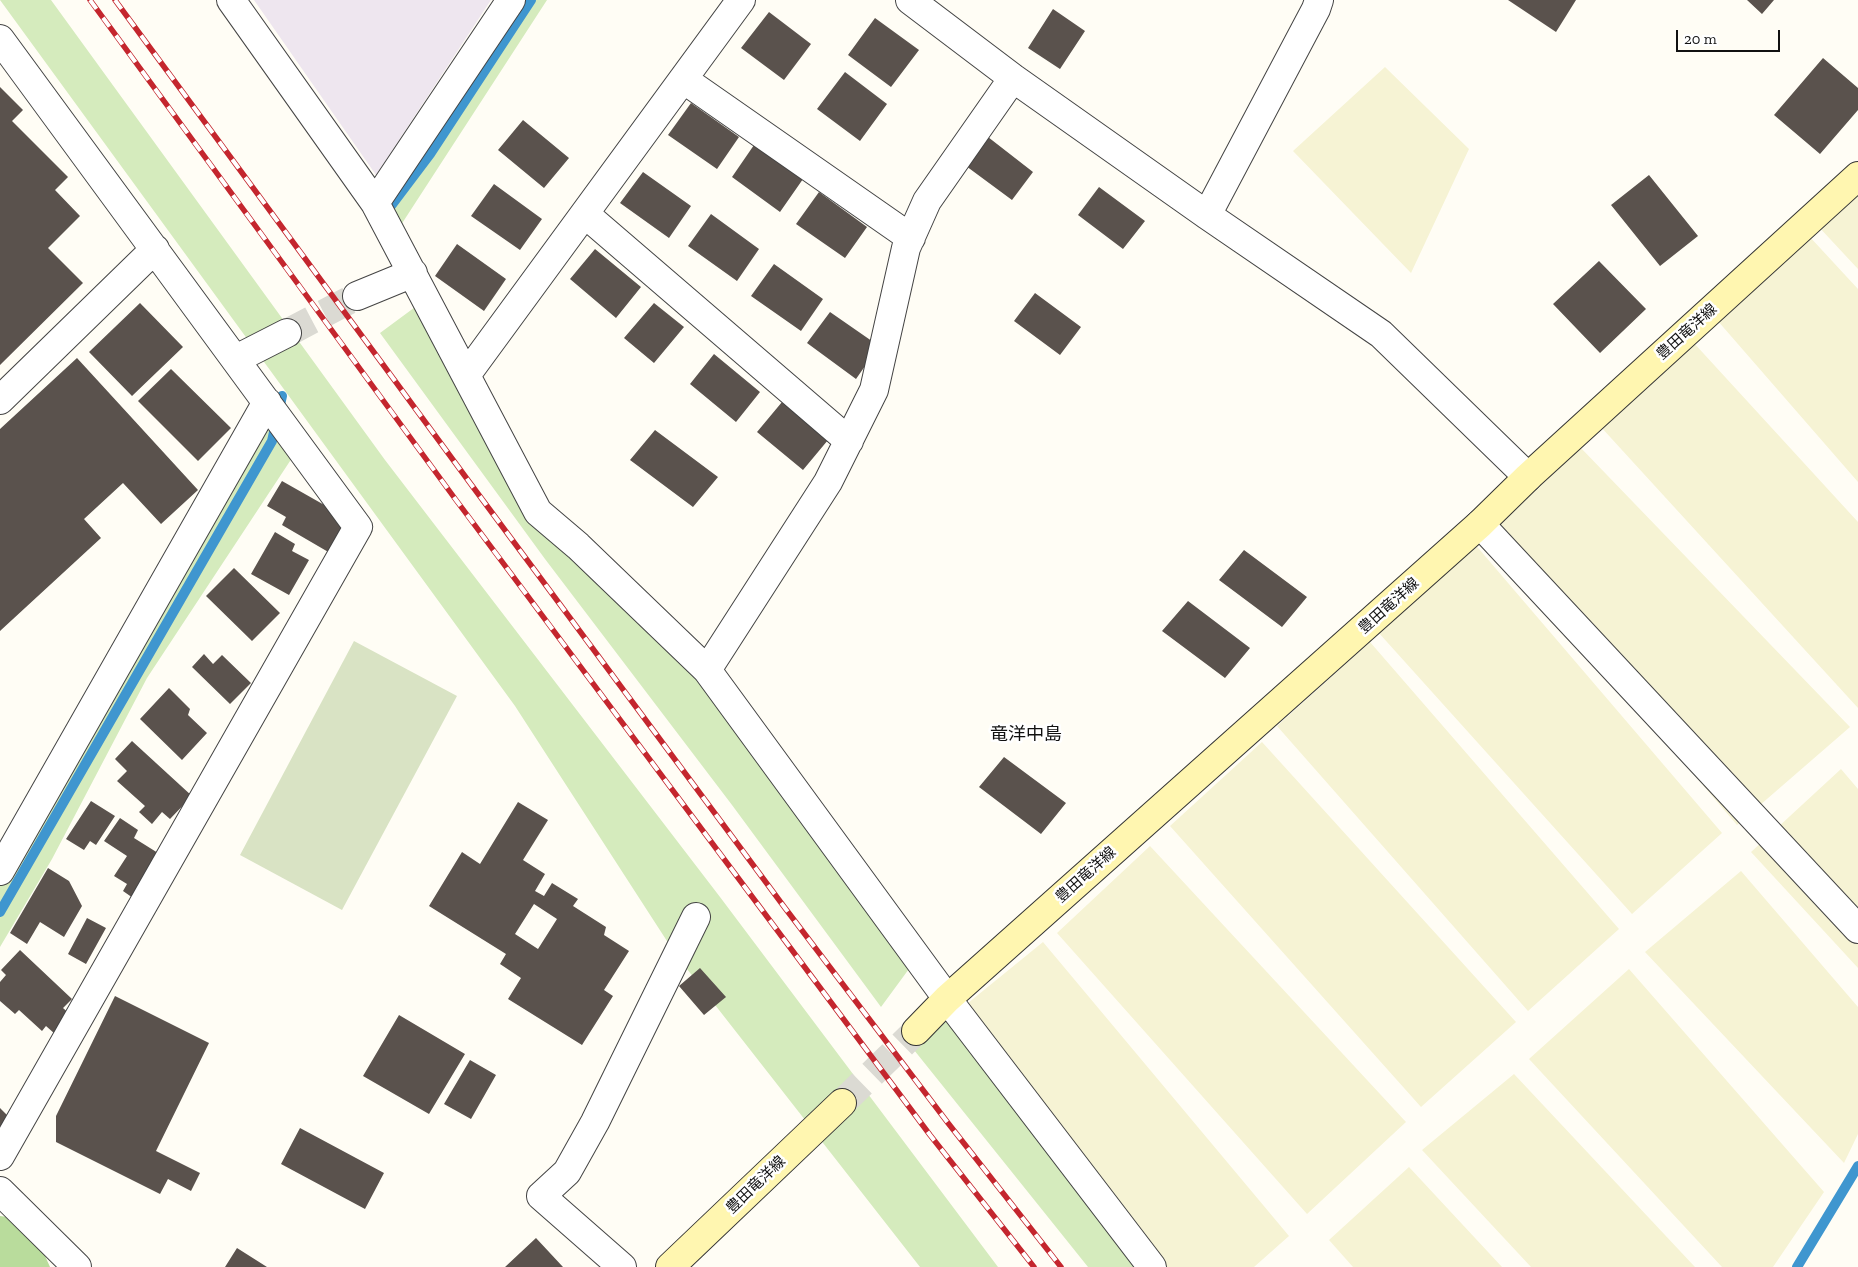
<!DOCTYPE html>
<meta charset="utf-8">
<style>
body{margin:0}
#map{position:relative;width:1858px;height:1267px;overflow:hidden;background:#fffdf5;font-family:"Zilla Slab",serif}
canvas{display:block}
.scale{position:absolute;left:1676px;top:30px;width:104px;height:22px;box-sizing:border-box;border:2px solid #111;border-top:0;padding-left:6px;font-size:15px;line-height:18px;white-space:nowrap;color:#111;-webkit-text-stroke:4px #fff;paint-order:stroke}
</style>
<div id="map">
<canvas width="1858" height="1267"></canvas>
<div class="scale">20 m</div>
</div>
<script>
const ctx = document.querySelector('canvas').getContext('2d');
ctx.lineJoin = 'round';
function paint(path, color) { ctx.fillStyle = color; ctx.fill(path, 'evenodd'); }
const toPath = rows => new Path2D(rows.map(r => 'M' + r).join(''));
function stroke(path, color, width, dash) { ctx.strokeStyle = color; ctx.lineWidth = width; ctx.lineCap = dash ? 'butt' : 'round'; ctx.setLineDash(dash || []); ctx.stroke(path); }
function label(font, color, halo, rows, align = 'center') {
  ctx.font = font + ' "Zilla Slab","Noto Sans JP",serif'; ctx.lineWidth = 5; ctx.setLineDash([]); ctx.textBaseline = 'middle'; ctx.strokeStyle = halo; ctx.fillStyle = color; for (const [text, x, y, turn = 0] of rows) {
    ctx.save(); ctx.translate(x, y); ctx.rotate((+turn || 0) * Math.PI / 180); ctx.textAlign = isNaN(turn) ? turn : align; if (halo) ctx.strokeText(text, 0, 0); ctx.fillText(text, 0, 0); ctx.restore();
  }
}
paint(toPath([
 [254,0,491,0,376,175]
]), '#eee6ef');
paint(toPath([
 [1385,67,1469,149,1411,273,1293,151],
 [1858,187,1858,269,1817,225],
 [1809,236,1858,289,1858,482,1717,320],
 [1693,342,1858,522,1858,708,1600,426],
 [1580,447,1850,727,1737,825,1487,533],
 [1473,542,1722,833,1632,914,1378,632],
 [1370,642,1619,929,1528,1011,1277,726],
 [1262,742,1516,1022,1421,1107,1170,826],
 [1841,769,1858,789,1858,968,1751,852],
 [1150,846,1406,1122,1307,1214,1057,933],
 [1741,871,1858,1007,1858,1134,1844,1163,1645,952],
 [1043,942,1289,1236,1254,1267,1159,1267,957,1012],
 [1629,969,1824,1192,1773,1267,1722,1267,1529,1059],
 [1514,1074,1695,1267,1531,1267,1422,1150],
 [1409,1167,1502,1267,1353,1267,1329,1240]
]), '#f6f3d4');
paint(toPath([
 [0,0,51,0,385,460,720,897,998,1267,920,1267,676,955,515,706],
 [515,0,547,0,399,228,380,197],
 [426,299,536,508,707,670,917,958,881,1007,732,805,545,559,380,333],
 [264,422,292,458,147,678,52,859,0,947,0,871],
 [957,1012,1152,1267,1088,1267,914,1050]
]), '#d5ebbd');
paint(toPath([
 [0,1216,29,1220,50,1267,0,1267]
]), '#b9dc9c');
paint(toPath([
 [354,641,457,696,342,910,240,855]
]), '#d9e3c4');
stroke(toPath([
 [390,207,430,154,531,0],
 [0,912,272,441,282,396],
 [1797,1267,1858,1166]
]), '#3f96cf', 10);
paint(toPath([
 [1508,0,1576,0,1556,32],
 [1747,0,1774,0,1762,14],
 [1053,9,1085,31,1060,69,1028,48],
 [769,12,811,44,784,80,741,48],
 [875,18,919,50,891,87,848,55],
 [1823,58,1858,88,1858,110,1820,154,1774,115],
 [845,72,887,104,860,141,817,109],
 [0,87,23,110,12,121,68,177,55,190,80,216,48,248,83,283,0,365],
 [691,103,739,137,717,169,668,135],
 [523,120,569,158,544,188,498,150],
 [988,137,1033,172,1012,200,966,166],
 [754,145,803,179,780,212,732,177],
 [643,172,691,206,669,238,620,203],
 [1649,175,1698,236,1660,266,1611,205],
 [494,184,542,219,520,250,471,216],
 [1099,187,1145,221,1123,249,1078,215],
 [819,192,867,227,845,258,796,224],
 [711,214,759,249,737,281,688,246],
 [457,244,506,279,484,311,435,276],
 [595,249,641,287,616,318,570,279],
 [1599,261,1646,309,1600,353,1553,304],
 [774,264,823,299,801,331,751,296],
 [1035,293,1081,327,1060,355,1014,321],
 [140,303,183,347,132,396,89,352],
 [654,303,684,327,654,363,624,338],
 [830,312,879,346,856,379,807,343],
 [714,354,760,392,736,422,690,384],
 [77,358,198,490,161,524,123,483,84,519,101,538,0,631,0,429],
 [171,369,231,428,198,461,138,401],
 [782,402,828,440,803,470,757,432],
 [655,430,718,477,693,507,630,460],
 [282,481,349,519,330,553,282,525,286,517,267,506],
 [275,532,295,544,292,551,309,560,289,595,251,574],
 [1244,550,1307,597,1282,627,1219,580],
 [234,568,280,613,252,641,206,596],
 [1188,601,1250,648,1225,678,1162,631],
 [204,654,213,664,222,655,251,683,230,704,192,667],
 [169,688,190,709,188,715,207,733,182,760,140,719],
 [132,741,192,796,170,819,162,812,152,824,139,812,145,806,117,781,127,771,115,759],
 [1004,757,1066,803,1041,834,979,787],
 [91,801,115,816,96,845,90,841,84,850,66,839],
 [518,802,548,820,523,860,545,874,535,891,544,896,552,883,578,899,573,906,606,927,604,935,629,951,604,990,613,996,582,1045,508,999,521,978,500,964,506,954,429,906,462,852,480,864],
 [534,904,557,919,538,949,515,934],
 [120,818,138,830,134,838,158,853,133,898,123,891,127,884,114,876,127,856,104,841],
 [48,868,69,881,82,906,64,937,40,922,27,944,10,933],
 [87,918,106,928,86,964,68,954],
 [20,950,72,999,63,1008,72,1016,55,1034,46,1026,42,1031,19,1010,15,1014,0,1001,0,982,6,975,1,970],
 [700,968,726,997,704,1015,679,986],
 [115,996,209,1043,156,1151,200,1173,191,1191,168,1179,160,1194,56,1142,56,1116],
 [399,1015,465,1054,429,1114,363,1076],
 [470,1060,496,1075,471,1119,444,1104],
 [0,1108,13,1121,4,1131,0,1128],
 [300,1128,384,1173,365,1209,281,1164],
 [536,1238,563,1267,505,1267],
 [237,1248,267,1267,225,1267]
]), '#5a524d');
stroke(toPath([
 [287,333,357,296]
]), '#dbdad3', 28, [28, 14]);
stroke(toPath([
 [842,1103,916,1031]
]), '#dbdad3', 28, [28, 14]);
const minor = toPath([
 [231,0,375,203,538,512,578,546,707,670,957,1012,1152,1267],
 [910,0,1013,78,1207,215,1381,334,1528,477],
 [0,39,358,527,0,1156],
 [683,79,911,238],
 [375,203,511,0],
 [585,214,849,441],
 [1207,215,1316,9,1319,0],
 [357,296,413,273],
 [236,359,287,333],
 [467,374,741,0],
 [0,400,155,249],
 [1480,524,1858,929],
 [707,670,828,482,874,390,906,248,927,201,1013,78],
 [0,871,267,402],
 [0,1191,77,1267],
 [622,1267,541,1196,567,1172,595,1122,696,917]
]);
const secondary = toPath([
 [916,1031,947,999,1480,524,1528,477,1858,176],
 [670,1267,842,1103]
]);
stroke(minor, '#444', 30);
stroke(secondary, '#333', 30);
stroke(minor, '#fff', 28);
stroke(secondary, '#fff6b0', 28);
const rail = toPath([
 [90,0,456,500,771,922,930,1135,1034,1267],
 [115,0,473,487,785,908,948,1123,1061,1267]
]);
stroke(rail, '#c4262e', 5.5);
stroke(rail, '#fff', 4, [11]);
label('15px', '#111', '#fff', [
 ["豊田竜洋線",1687,332,-42],
 ["豊田竜洋線",1389,606,-42],
 ["豊田竜洋線",1086,875,-42],
 ["豊田竜洋線",756,1185,-44]
]);
label('18px', '#111', '#fff', [
 ["竜洋中島",1026,735]
]);
</script>
